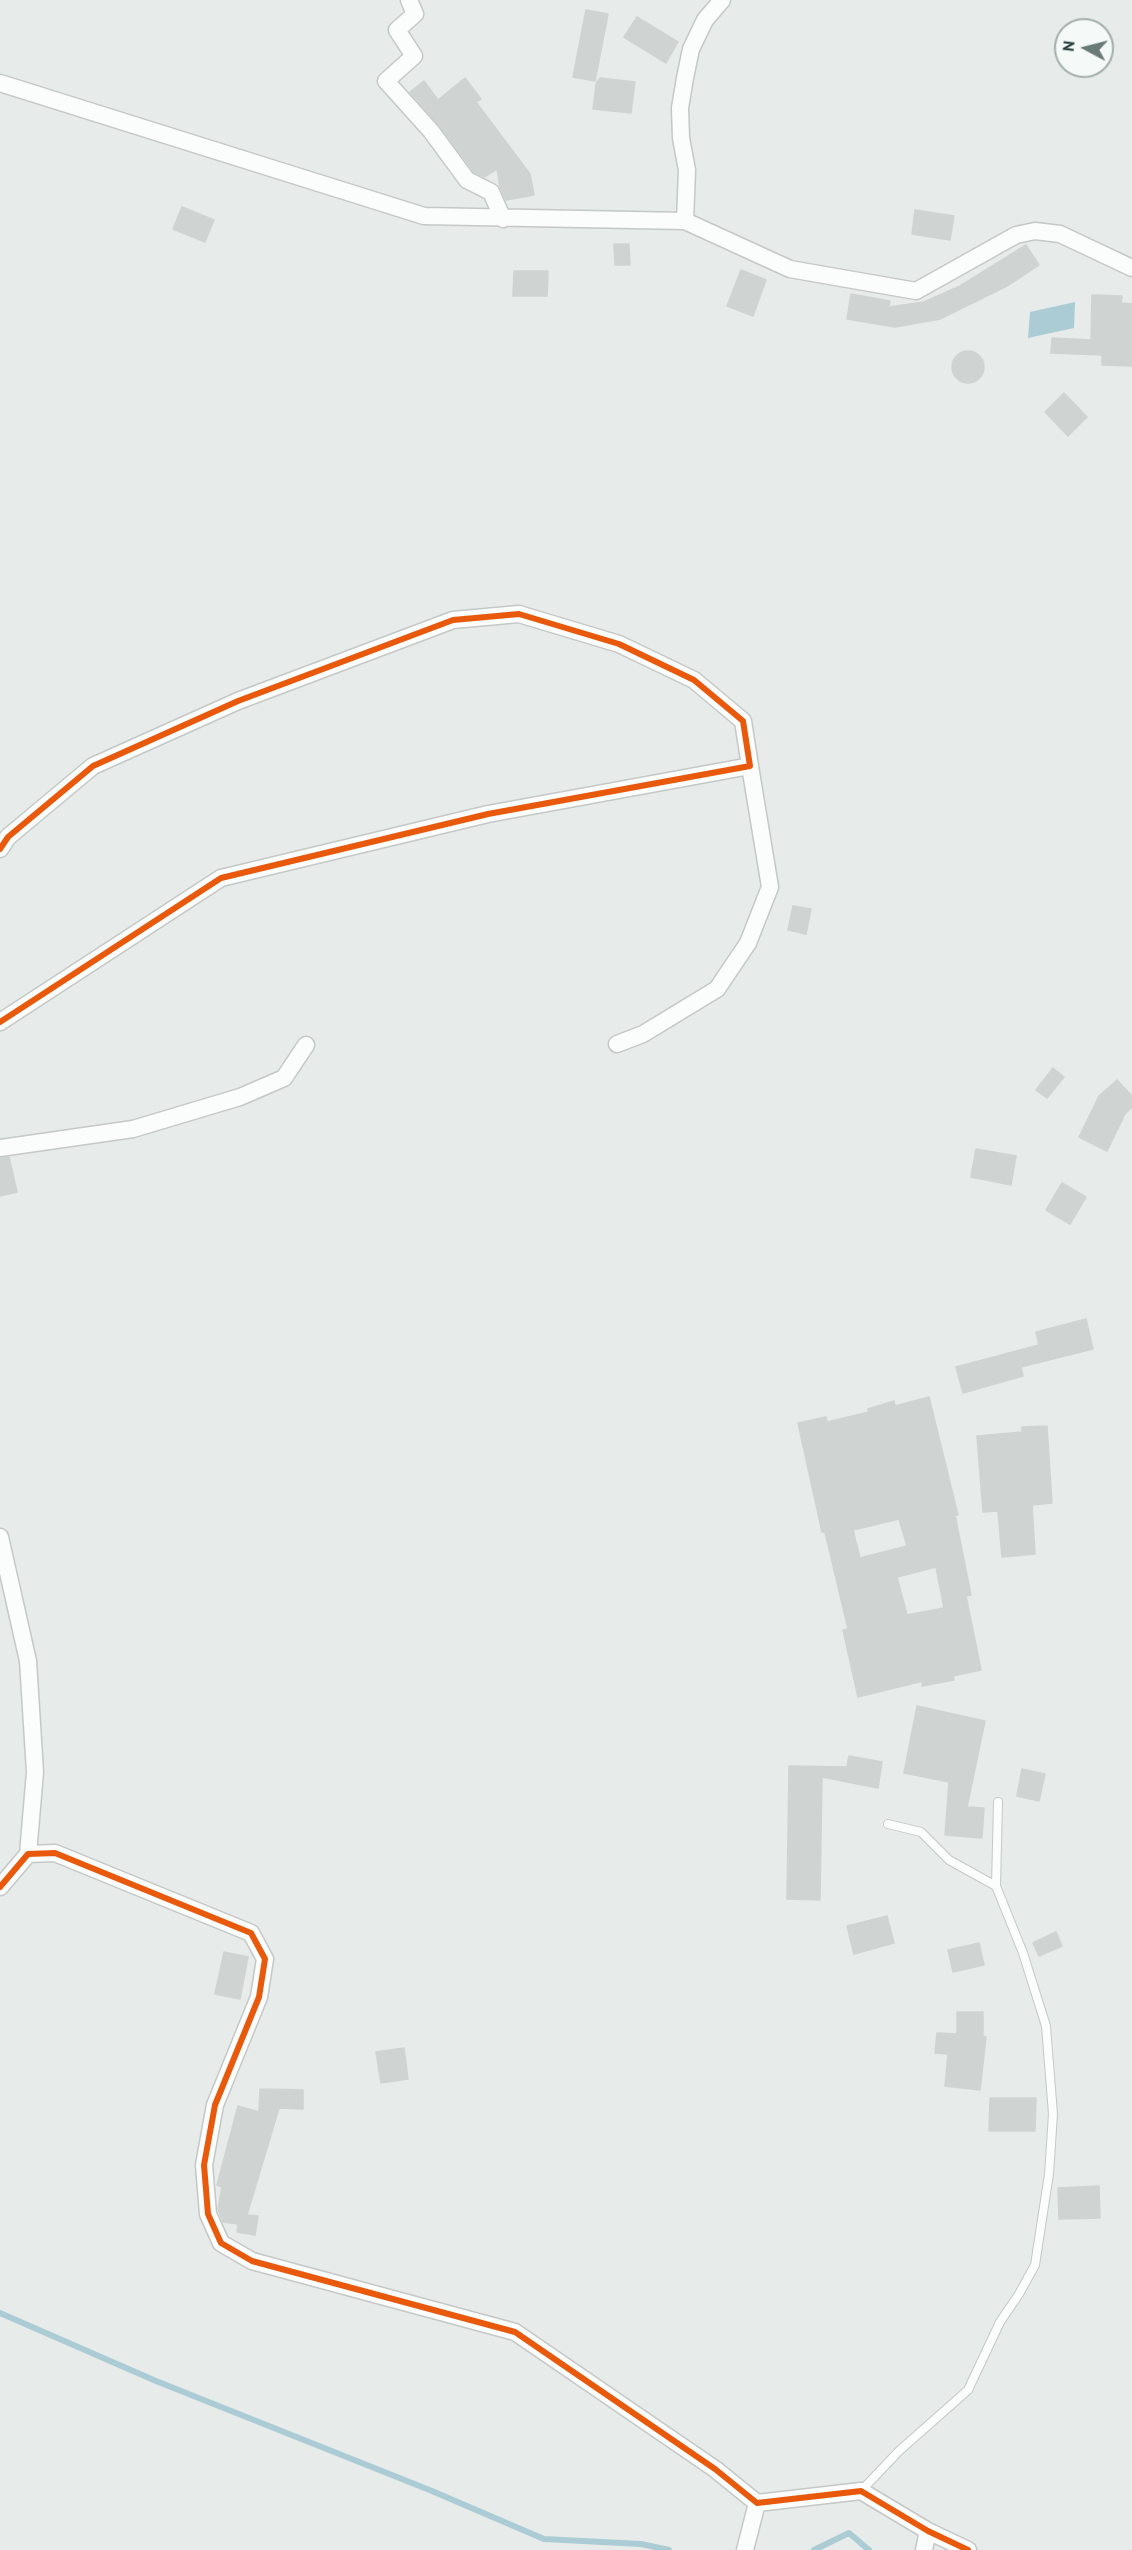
<!DOCTYPE html>
<style>
body{margin:0}
#map{position:relative;width:1132px;height:2550px;overflow:hidden;background:#e7ebe9;font-family:"PT Sans",sans-serif}
canvas{display:block}
.north{position:absolute;left:1054px;top:18px;width:60px;height:60px;box-sizing:border-box;background:#f5f9f8;border:2px solid #a2aeac;border-radius:50%;rotate:277deg;font-size:16px;font-weight:700;line-height:24px;text-align:center;color:#253d39}
.north::after{content:'';display:block;margin:auto;width:21px;height:27px;background:#697a77;clip-path:polygon(50% 0,100% 100%,50% 72%,0 100%)}
</style>
<div id="map">
<canvas width="1132" height="2550"></canvas>
<div class="north">N</div>
</div>
<script>
const ctx = document.querySelector('canvas').getContext('2d');
ctx.lineJoin = 'round';
function paint(path, color) { ctx.fillStyle = color; ctx.fill(path, 'evenodd'); }
const toPath = rows => new Path2D(rows.map(r => 'M' + r).join(''));
function stroke(path, color, width, dash) { ctx.strokeStyle = color; ctx.lineWidth = width; ctx.lineCap = dash ? 'butt' : 'round'; ctx.setLineDash(dash || []); ctx.stroke(path); }
paint(toPath([
 [1075,302,1074,328,1028,338,1030,312]
]), '#abccd5');
stroke(toPath([
 [0,2313,156,2381,432,2491,544,2539,641,2544,669,2550],
 [814,2550,849,2533,869,2550]
]), '#abccd5', 6);
const building = toPath([
 [586,10,608,14,595,81,573,77,586,10],
 [637,17,678,42,666,63,624,37,637,17],
 [465,78,481,99,476,102,530,174,534,195,506,200,500,187,497,169,485,177,474,172,439,125,410,92,424,81,438,100,465,78],
 [600,78,635,82,631,113,593,109,596,84,600,78],
 [182,207,214,220,205,242,173,229,182,207],
 [915,210,954,216,950,240,912,234,915,210],
 [614,244,629,244,630,265,615,265,614,244],
 [1026,245,1039,265,1009,285,940,319,895,327,847,319,851,294,890,301,889,307,924,302,960,286,1026,245],
 [741,270,766,280,753,316,727,306,741,270],
 [514,271,548,271,547,296,513,296,514,271],
 [1092,295,1122,296,1121,303,1132,304,1132,366,1102,365,1102,355,1051,353,1052,338,1091,340,1092,295],
 '952 367a16 16 0 1 1 32 0a16 16 0 1 1-32 0Z',
 [1064,393,1087,417,1068,436,1045,412,1064,393],
 [793,906,811,909,806,934,788,930,793,906],
 [1053,1068,1064,1077,1047,1098,1036,1090,1053,1068],
 [1117,1080,1132,1096,1132,1107,1125,1114,1107,1151,1079,1137,1099,1096,1117,1080],
 [976,1149,1016,1156,1011,1185,971,1177,976,1149],
 [9,1157,17,1192,0,1196,0,1158,9,1157],
 [1062,1183,1086,1197,1070,1224,1046,1210,1062,1183],
 [1086,1319,1093,1349,1021,1367,1023,1376,963,1393,956,1367,1039,1345,1036,1332,1086,1319],
 [929,1397,958,1515,955,1515,971,1595,966,1596,981,1670,953,1676,954,1680,922,1686,923,1681,858,1697,843,1630,848,1629,825,1532,822,1532,798,1423,826,1417,827,1422,869,1412,868,1409,894,1401,895,1406,929,1397],
 [899,1519,907,1546,860,1558,853,1530,899,1519],
 [936,1567,944,1608,907,1615,897,1577,936,1567],
 [1047,1426,1052,1503,1032,1505,1035,1554,1002,1557,998,1511,983,1512,977,1436,1022,1432,1022,1427,1047,1426],
 [917,1706,985,1721,967,1807,984,1808,982,1838,945,1835,949,1782,904,1773,917,1706],
 [849,1756,882,1762,878,1788,822,1777,820,1900,787,1899,789,1766,847,1767,849,1756],
 [1022,1769,1045,1774,1039,1801,1017,1796,1022,1769],
 [887,1916,894,1943,854,1954,847,1926,887,1916],
 [1056,1932,1062,1946,1039,1956,1033,1943,1056,1932],
 [979,1943,984,1965,953,1972,948,1950,979,1943],
 [224,1952,248,1957,240,1999,215,1994,224,1952],
 [957,2012,983,2012,983,2036,986,2037,980,2090,945,2086,948,2054,935,2053,937,2033,957,2034,957,2012],
 [404,2048,408,2079,381,2083,376,2052,404,2048],
 [260,2089,303,2090,303,2109,279,2108,247,2215,258,2216,255,2235,237,2232,238,2224,223,2222,218,2209,222,2187,217,2185,238,2106,259,2112,260,2089],
 [990,2098,1036,2098,1035,2131,989,2131,990,2098],
 [1099,2186,1100,2218,1059,2219,1058,2188,1099,2186]
]);
paint(building, '#cfd4d2');
stroke(building, '#cfd4d2', 1.5);
const service = toPath([
 [888,1824,921,1832,949,1860,996,1886],
 [861,2491,899,2451,968,2390,1000,2322,1019,2294,1035,2265,1049,2174,1053,2114,1046,2026,1023,1953,996,1886,998,1802]
]);
const minor = toPath([
 [409,0,415,14,397,30,414,56,386,81,431,131,467,180,491,192,503,219],
 [0,83,424,216,685,221,790,269,916,291,1016,235,1035,231,1060,234,1132,268],
 [685,221,687,170,681,138,680,108,685,78,691,49,705,20,722,0],
 [0,849,8,837,93,766,238,701,453,620,519,614,619,644,694,680,743,721,750,766,488,814,221,878,0,1022],
 [617,1044,643,1034,717,989,748,943,770,887,750,766],
 [0,1148,133,1129,240,1097,284,1078,306,1045],
 [0,1537,28,1661,35,1772,28,1854],
 [0,1887,28,1854,55,1853,251,1933,265,1959,259,1997,215,2105,204,2165,208,2214,221,2243,252,2261,515,2332,715,2469,757,2503,861,2491,928,2531,968,2550],
 [745,2550,757,2503],
 [924,2550,928,2531]
]);
stroke(service, '#c4c8c6', 10);
stroke(minor, '#c4c8c6', 19);
stroke(service, '#fbfcfc', 8);
stroke(minor, '#fbfcfc', 16);
stroke(toPath([
 [0,849,8,837,93,766,238,701,453,620,519,614,619,644,694,680,743,721,750,766,488,814,221,878,0,1022],
 [0,1887,28,1854,55,1853,251,1933,265,1959,259,1997,215,2105,204,2165,208,2214,221,2243,252,2261,515,2332,715,2469,757,2503,861,2491,928,2531,968,2550]
]), '#e8590c', 6);
</script>
